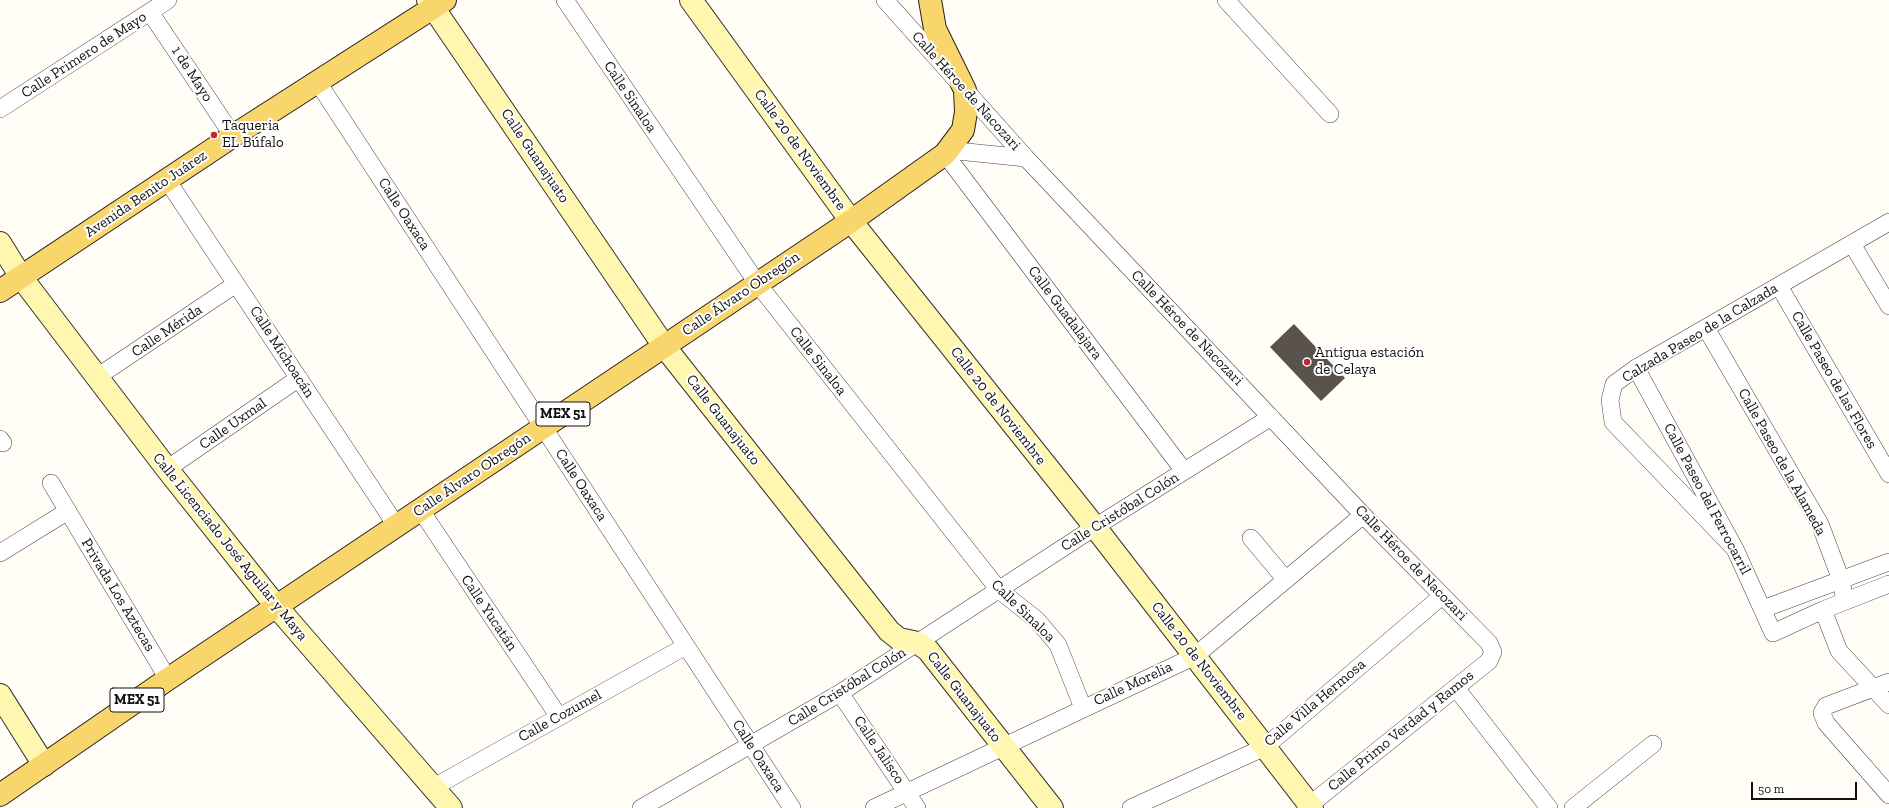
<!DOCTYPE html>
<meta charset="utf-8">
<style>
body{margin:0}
#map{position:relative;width:1889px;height:808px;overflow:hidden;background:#fffdf5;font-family:"Zilla Slab",serif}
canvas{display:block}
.scale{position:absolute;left:1751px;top:782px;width:106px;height:18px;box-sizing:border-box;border:2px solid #111;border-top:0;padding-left:5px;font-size:12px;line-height:14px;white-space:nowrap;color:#111;-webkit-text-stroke:3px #fff;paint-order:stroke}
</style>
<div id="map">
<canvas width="1889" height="808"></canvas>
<div class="scale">50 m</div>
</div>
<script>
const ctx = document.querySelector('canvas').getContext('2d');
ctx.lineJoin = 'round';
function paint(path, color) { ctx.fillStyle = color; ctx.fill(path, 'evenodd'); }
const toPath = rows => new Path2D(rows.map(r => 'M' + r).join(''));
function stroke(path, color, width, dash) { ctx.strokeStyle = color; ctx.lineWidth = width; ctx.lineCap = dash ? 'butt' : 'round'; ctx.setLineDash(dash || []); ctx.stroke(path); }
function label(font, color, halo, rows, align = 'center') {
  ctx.font = font + ' "Zilla Slab",serif'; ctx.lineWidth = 4; ctx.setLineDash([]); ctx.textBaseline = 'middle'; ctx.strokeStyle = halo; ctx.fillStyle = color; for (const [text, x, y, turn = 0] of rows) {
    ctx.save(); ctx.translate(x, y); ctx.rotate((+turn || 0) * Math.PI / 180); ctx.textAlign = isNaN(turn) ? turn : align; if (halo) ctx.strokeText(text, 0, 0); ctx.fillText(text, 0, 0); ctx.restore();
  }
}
paint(toPath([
 [1294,324,1345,378,1321,401,1270,347]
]), '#5a524d');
const street = toPath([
 [565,0,757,283,999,590,1037,620,1058,645,1083,708],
 [885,0,1026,158,1363,515,1489,643,1493,652,1489,661,1306,808],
 [1226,0,1330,114],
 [150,12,233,136],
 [317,81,792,808],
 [0,109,168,0],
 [948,150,1026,158],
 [945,154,1184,471],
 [167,180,396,525],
 [1852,244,1889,306],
 [1779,286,1889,474],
 [1706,328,1820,524,1841,580,1845,601],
 [1636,368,1735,549,1773,633,1823,610,1889,584],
 [97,377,236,284],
 [0,439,3,443],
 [167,469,299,378],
 [51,483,168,679],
 [420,509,559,717],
 [1251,538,1286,580],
 [1735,549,1613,422,1610,400,1614,384,1636,368,1889,222],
 [0,553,68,511],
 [1763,609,1889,562],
 [1823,610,1839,651,1889,705],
 [1889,682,1826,706,1822,713,1826,723,1889,795],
 [1456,688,1549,808],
 [840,693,917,808],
 [434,787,686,646],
 [641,808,840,693,1095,527,1271,417],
 [874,808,1195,656,1363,515],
 [1131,808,1265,747,1442,596],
 [1573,808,1653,744]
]);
const secondary = toPath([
 [428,0,664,346,889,631,899,639,918,643,928,650,1052,808],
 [691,0,851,221,1095,527,1312,808],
 [0,243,21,277,167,469,276,606,451,808],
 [0,695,44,765]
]);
const primary = toPath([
 [0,291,233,136,445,0],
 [0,795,168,679,851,221,945,154,963,130,966,112,965,90,935,29,930,0]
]);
stroke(street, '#444', 18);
stroke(secondary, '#333', 24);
stroke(primary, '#222', 24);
stroke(street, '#fff', 17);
stroke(secondary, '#fff6b0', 22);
stroke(primary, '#f9d66b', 22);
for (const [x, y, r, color] of [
 [214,135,4,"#c4262e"],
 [1307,362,4,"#c4262e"]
]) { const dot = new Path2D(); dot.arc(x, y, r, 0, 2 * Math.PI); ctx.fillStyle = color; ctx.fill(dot); stroke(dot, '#fff', 1.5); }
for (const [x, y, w] of [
 [563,414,54],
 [137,700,54]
]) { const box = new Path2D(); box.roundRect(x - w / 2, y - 12, w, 24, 3); ctx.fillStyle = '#fff'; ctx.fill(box); stroke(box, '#111', 1); }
label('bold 14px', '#111', null, [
 ["MEX 51",563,414],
 ["MEX 51",137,700]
]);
label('15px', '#111', '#fff', [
 ["Calle Primero de Mayo",84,55,-33],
 ["1 de Mayo",192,74,57],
 ["Calle Héroe de Nacozari",966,91,48],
 ["Calle Sinaloa",630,97,56],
 ["Calle 20 de Noviembre",800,150,54],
 ["Calle Guanajuato",535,156,56],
 ["Avenida Benito Juárez",146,194,-34],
 ["Calle Oaxaca",404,214,57],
 ["Calle Álvaro Obregón",741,294,-34],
 ["Calle Guadalajara",1065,313,53],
 ["Calle Héroe de Nacozari",1187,328,46],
 ["Calle Mérida",167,331,-34],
 ["Calzada Paseo de la Calzada",1700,333,-31],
 ["Calle Michoacán",282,352,57],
 ["Calle Sinaloa",818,361,52],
 ["Calle Paseo de las Flores",1834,380,60],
 ["Calle 20 de Noviembre",998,406,52],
 ["Calle Guanajuato",723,420,52],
 ["Calle Uxmal",233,424,-35],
 ["Calle Paseo de la Alameda",1782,462,61],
 ["Calle Álvaro Obregón",472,475,-34],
 ["Calle Oaxaca",581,485,57],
 ["Calle Paseo del Ferrocarril",1707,499,62],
 ["Calle Cristóbal Colón",1120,512,-32],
 ["Calle Licenciado José Aguilar y Maya",230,547,51],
 ["Calle Héroe de Nacozari",1411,563,46],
 ["Privada Los Aztecas",118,595,59],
 ["Calle Sinaloa",1023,611,44],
 ["Calle Yucatán",489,613,56],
 ["Calle 20 de Noviembre",1199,661,52],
 ["Calle Morelia",1133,684,-25],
 ["Calle Cristóbal Colón",847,687,-32],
 ["Calle Guanajuato",964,697,52],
 ["Calle Villa Hermosa",1315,703,-40],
 ["Calle Cozumel",560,716,-29],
 ["Calle Primo Verdad y Ramos",1401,731,-39],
 ["Calle Jalisco",879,750,56],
 ["Calle Oaxaca",758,756,57]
]);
label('15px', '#111', '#fff', [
 ["Taqueria",222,126],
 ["EL Búfalo",222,143],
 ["Antigua estación",1315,353],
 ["de Celaya",1315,370]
], 'left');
</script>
